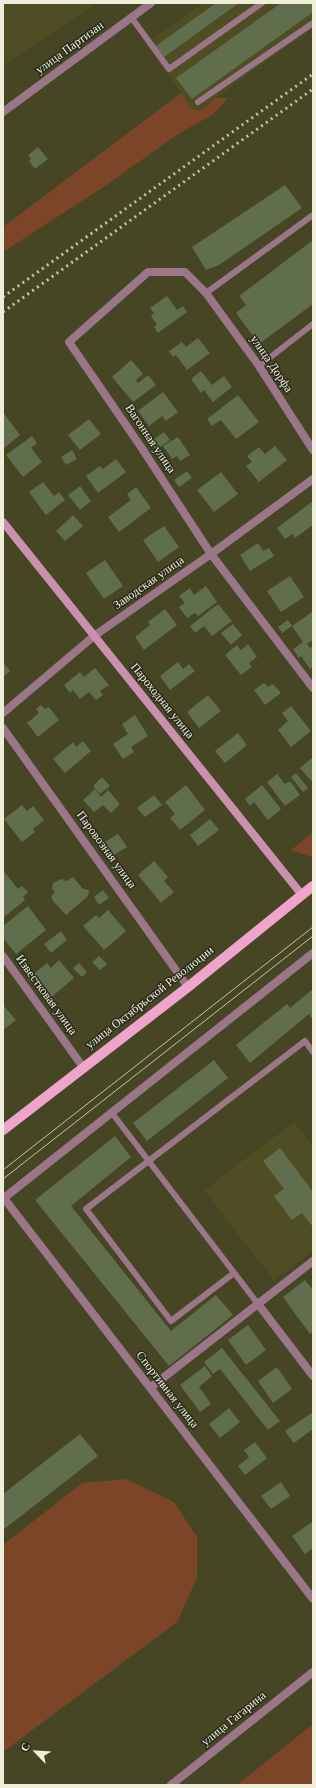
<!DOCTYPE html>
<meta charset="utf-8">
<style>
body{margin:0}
#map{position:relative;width:316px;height:1788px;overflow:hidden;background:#464524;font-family:"Times New Roman",serif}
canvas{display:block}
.frame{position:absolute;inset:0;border:4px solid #eeeedb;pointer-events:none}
.north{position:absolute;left:16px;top:1732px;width:40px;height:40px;-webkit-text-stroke:3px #2b2b1c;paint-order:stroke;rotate:295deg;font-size:11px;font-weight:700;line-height:16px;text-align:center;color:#eeeedb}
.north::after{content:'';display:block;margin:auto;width:14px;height:18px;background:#eeeedb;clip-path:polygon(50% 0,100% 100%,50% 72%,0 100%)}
</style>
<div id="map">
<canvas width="316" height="1788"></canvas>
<div class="frame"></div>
<div class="north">С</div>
</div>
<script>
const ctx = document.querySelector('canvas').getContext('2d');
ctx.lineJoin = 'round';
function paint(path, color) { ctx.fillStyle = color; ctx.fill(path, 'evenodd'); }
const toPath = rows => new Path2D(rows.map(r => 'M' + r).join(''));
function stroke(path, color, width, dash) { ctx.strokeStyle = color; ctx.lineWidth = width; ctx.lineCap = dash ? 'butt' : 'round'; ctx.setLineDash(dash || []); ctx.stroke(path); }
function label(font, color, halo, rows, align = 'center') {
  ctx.font = font + ' "Times New Roman",serif'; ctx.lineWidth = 3; ctx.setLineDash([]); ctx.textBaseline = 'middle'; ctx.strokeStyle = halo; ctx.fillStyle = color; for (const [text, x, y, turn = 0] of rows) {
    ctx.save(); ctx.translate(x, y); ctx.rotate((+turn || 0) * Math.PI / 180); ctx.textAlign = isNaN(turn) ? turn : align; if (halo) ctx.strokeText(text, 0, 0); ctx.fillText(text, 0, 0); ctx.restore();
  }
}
paint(toPath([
 [3,3,97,3,3,66],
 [204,3,313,3,313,28,215,98,202,111,190,108,181,93,145,43],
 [294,1122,313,1147,313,1251,274,1281,204,1190]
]), '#4e4d23');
paint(toPath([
 [181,93,190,108,202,111,215,98,228,98,212,115,178,134,108,184,3,252,3,227],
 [313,832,313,856,309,856,291,850],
 [126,1479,174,1502,197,1537,197,1578,177,1622,3,1752,3,1545,82,1483],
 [313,1724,313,1785,237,1785]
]), '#7d4527');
paint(toPath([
 [216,3,239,3,164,57,156,46],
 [281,3,313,3,313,12,192,99,176,78],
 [38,147,48,159,35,169,29,161,31,159,28,155],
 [285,185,302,208,219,265,206,270,192,247],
 [313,240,313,304,259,344,236,313,246,305,239,296],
 [167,296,177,310,183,306,187,312,158,333,154,327,157,325,151,316,154,313,150,308],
 [198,338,210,353,187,370,176,355,173,357,169,351,182,342,186,347],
 [131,360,143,374,136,380,138,383,148,375,156,385,133,402,112,377],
 [201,371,212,385,224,376,232,387,213,402,204,390,201,393,191,379],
 [163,392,178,412,166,421,162,416,149,426,138,411],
 [238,395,259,422,236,439,221,420,212,426,207,419],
 [3,412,20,435,3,449],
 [89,419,101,434,80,450,68,435],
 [164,432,170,440,156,450,150,442],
 [32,436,37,443,31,448,42,462,23,477,6,455],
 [178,437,190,455,180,461,177,456,172,459,163,446],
 [275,446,287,460,259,482,246,466,252,462,247,456,259,447,265,454],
 [72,450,77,459,66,465,61,457],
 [116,459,126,472,98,493,86,476,100,466,103,469],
 [187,471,192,478,179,487,174,480],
 [221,472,238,494,214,512,197,490],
 [43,482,54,496,59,492,65,500,46,515,29,492],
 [80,486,91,501,80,510,68,495],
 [136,487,151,508,119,532,108,517,131,500,127,494],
 [313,501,313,525,295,538,292,534,285,539,277,528],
 [73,515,83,526,65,541,56,531],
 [164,526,179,547,158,562,143,540],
 [258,543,263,551,269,548,274,556,250,571,240,555],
 [105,560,123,586,104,599,86,573],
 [290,576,304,597,281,612,267,591],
 [206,586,217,602,198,616,195,613,187,618,179,607,185,603,179,596,190,588,194,595],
 [218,604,232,621,212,636,204,626,195,633,190,626],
 [165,609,177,625,144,650,135,637,150,625,148,622],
 [312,612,313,640,307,644,310,648,313,646,313,667,310,669,301,656,299,658,293,649,303,642,292,626],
 [288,620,292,626,282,633,278,627],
 [233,624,242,635,231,645,221,633],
 [248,644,257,657,249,663,252,667,241,675,225,655,237,645,241,650],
 [3,662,10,671,3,677],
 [178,662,183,669,189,664,195,671,170,690,160,676],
 [95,668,109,685,100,691,103,695,96,700,89,692,80,699,73,690,70,693,64,685,80,672,84,677],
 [264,683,268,687,273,684,281,693,265,705,254,690],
 [208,695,221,711,199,728,187,712],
 [41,705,45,709,49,707,59,720,38,737,27,723,39,713,36,709],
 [291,706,311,731,291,747,278,730,288,721,282,713],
 [135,715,148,736,131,747,134,752,123,759,113,744,128,734,122,724],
 [238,733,247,745,225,763,215,751],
 [83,741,91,751,65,773,53,759,73,742,76,747],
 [313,757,313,780,311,781,300,768],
 [296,773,308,788,303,792,291,777],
 [277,774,285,784,290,781,300,795,285,806,267,782],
 [102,777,110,786,100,794,93,786],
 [186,785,205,810,180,830,170,818,175,814,165,802],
 [262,785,281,809,268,820,254,802,250,806,245,799],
 [95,789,101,797,108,790,120,804,111,813,103,805,94,812,83,800],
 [154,795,162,805,145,817,137,808],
 [22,805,27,811,33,806,44,820,33,829,35,832,22,842,4,819],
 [210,819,219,830,198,846,190,835],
 [118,834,127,847,112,856,103,843],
 [154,861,168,877,164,881,174,892,161,903,138,875],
 [3,870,18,889,22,886,28,892,23,897,25,900,3,918],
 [73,877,83,889,89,890,88,896,66,915,53,901,51,896,55,892,52,889,53,883,61,879,67,881],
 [103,890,109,898,99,905,94,897],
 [28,906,46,930,16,954,3,938,3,926],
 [108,910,126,931,104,950,83,926,96,915,99,918],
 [61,931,67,940,51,953,44,944],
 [99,956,107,964,100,970,92,962],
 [59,960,74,978,47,1001,28,979,47,963,51,968],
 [79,963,87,972,82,977,73,968],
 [313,989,313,1020,309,1014,250,1063,236,1045,287,1004,290,1008],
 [3,1005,16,1020,3,1030],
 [214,1060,228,1078,147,1141,133,1123],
 [115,1136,131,1157,71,1206,171,1331,216,1295,233,1315,169,1366,35,1200],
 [280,1148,313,1192,313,1227,302,1213,292,1220,274,1196,284,1189,263,1161],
 [305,1280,313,1290,313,1331,310,1334,283,1297],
 [248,1325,266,1350,246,1365,228,1340],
 [222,1348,280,1421,268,1430,220,1369,213,1374,204,1362],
 [205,1366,212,1376,199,1387,211,1404,200,1412,180,1385],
 [277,1367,292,1389,273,1403,258,1381],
 [229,1408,240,1422,220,1438,209,1424],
 [313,1412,313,1429,294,1443,285,1431],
 [80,1434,98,1456,3,1530,3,1494],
 [255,1442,267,1458,245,1475,238,1466,249,1457,244,1450],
 [281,1482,290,1496,271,1509,261,1496],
 [312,1522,313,1524,313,1548,305,1554,292,1536]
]), '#606e4e');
stroke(toPath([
 [131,17,169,69,262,3],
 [198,102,313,23],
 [206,293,313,215],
 [259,366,313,324],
 [112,1113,258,1304],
 [234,1273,171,1321,86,1209,305,1041,313,1052]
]), '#9a7688', 6);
stroke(toPath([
 [3,112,151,3],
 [313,450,259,366,206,293,185,272,148,272,69,342,141,447,211,554,313,688],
 [3,713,94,636,211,554,313,479],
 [3,728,188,987],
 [3,956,83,1067],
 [3,1197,313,1599],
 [4,1198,313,953],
 [258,1304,313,1376],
 [150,1388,313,1261]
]), '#9a7688', 8);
stroke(toPath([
 [171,1785,313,1672]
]), '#9a7688', 8);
stroke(toPath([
 [3,522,302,895]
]), '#ca91ae', 8);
stroke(toPath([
 [3,1130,188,987,313,886]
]), '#efa5cb', 10);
stroke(toPath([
 [3,1170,313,927],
 [3,1179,313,936]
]), '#c4c4ad', 1);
stroke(toPath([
 [3,297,313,74],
 [3,312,313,89]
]), '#c4c4ad', 3, [2, 4]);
label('12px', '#eeeedb', '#2b2b1c', [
 ["улица Партизан",70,48,-36],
 ["улица Дорфа",271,364,56],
 ["Вагонная улица",150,439,56],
 ["Заводская улица",149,583,-35],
 ["Пароходная улица",162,701,51],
 ["Паровозная улица",106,850,54],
 ["Известковая улица",46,995,54],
 ["улица Октябрьской Революции",150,998,-38],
 ["Спортивная улица",167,1390,52],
 ["улица Гагарина",234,1719,-39]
]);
</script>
